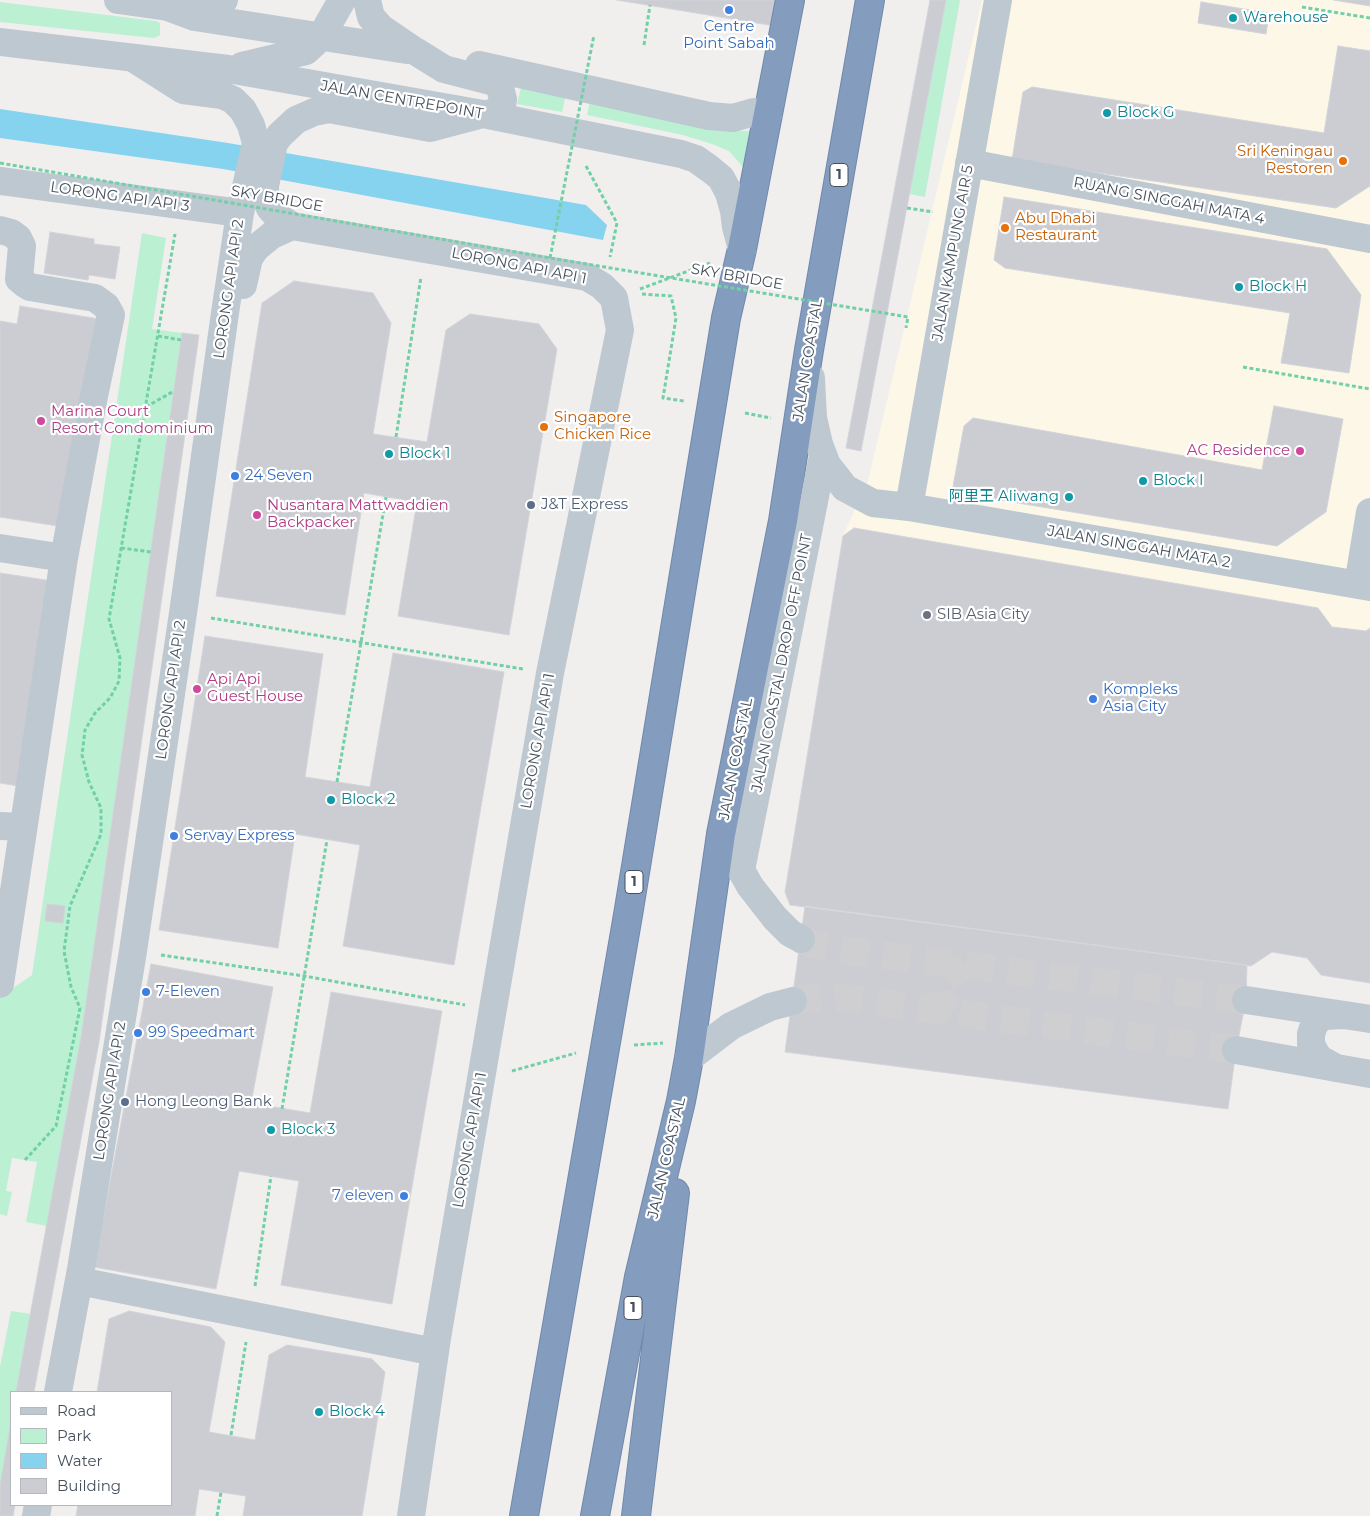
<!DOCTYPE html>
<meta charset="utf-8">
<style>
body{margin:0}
#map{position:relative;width:1370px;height:1516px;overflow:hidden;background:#f1eeee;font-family:Montserrat,sans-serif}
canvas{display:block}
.legend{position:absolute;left:10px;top:1391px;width:162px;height:115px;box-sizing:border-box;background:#fff;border:1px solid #b5b9be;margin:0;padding:6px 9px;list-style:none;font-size:15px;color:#46505c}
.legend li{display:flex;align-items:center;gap:10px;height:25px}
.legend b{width:25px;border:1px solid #b5b9be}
</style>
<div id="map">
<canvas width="1370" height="1516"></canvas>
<ul class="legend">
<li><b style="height:6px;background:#bec8d1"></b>Road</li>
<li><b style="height:14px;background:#bbf0d3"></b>Park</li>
<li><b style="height:14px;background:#86d3ef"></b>Water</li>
<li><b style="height:14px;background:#cbcdd3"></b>Building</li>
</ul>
</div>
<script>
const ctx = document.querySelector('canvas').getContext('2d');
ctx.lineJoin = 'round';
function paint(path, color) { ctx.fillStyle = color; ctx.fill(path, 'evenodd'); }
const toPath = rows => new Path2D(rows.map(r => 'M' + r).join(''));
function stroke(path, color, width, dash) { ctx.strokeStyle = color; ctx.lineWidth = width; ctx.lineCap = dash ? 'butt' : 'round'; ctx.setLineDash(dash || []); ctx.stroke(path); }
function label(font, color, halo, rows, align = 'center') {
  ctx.font = font + ' Montserrat,"Noto Sans SC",sans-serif'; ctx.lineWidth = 4.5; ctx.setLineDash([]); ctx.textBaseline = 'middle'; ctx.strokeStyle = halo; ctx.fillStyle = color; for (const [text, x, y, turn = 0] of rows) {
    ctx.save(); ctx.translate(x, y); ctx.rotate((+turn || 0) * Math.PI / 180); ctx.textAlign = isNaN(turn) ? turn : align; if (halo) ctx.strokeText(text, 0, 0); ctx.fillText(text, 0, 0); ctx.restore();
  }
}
paint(toPath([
 [982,0,1370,0,1370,628,1366,631,1332,627,1318,608,854,528,843,536,868,481]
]), '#fcf7e7');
paint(toPath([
 [946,0,960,0,925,197,909,194],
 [0,2,156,21,160,23,160,35,154,38,0,22],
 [522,83,566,94,562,112,517,104],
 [590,101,713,130,748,131,768,124,747,172,729,151,712,144,683,135,587,115],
 [142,233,166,238,152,329,182,333,81,1037,47,1226,26,1222,37,1162,12,1158,6,1191,12,1192,7,1216,0,1214,0,997,32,975],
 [11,1311,31,1314,16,1392,11,1392,11,1421,0,1485,0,1367]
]), '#bbf0d3');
paint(toPath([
 [0,109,228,143,586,205,607,225,603,240,223,169,0,138]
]), '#86d3ef');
const building = toPath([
 [617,0,779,0,775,26,617,0],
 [930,0,946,0,861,451,846,448,930,0],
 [1334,0,1370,0,1370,6,1334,0],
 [1201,2,1269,13,1266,34,1198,23,1201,2],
 [1338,46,1370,51,1370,186,1336,208,1012,160,1023,92,1032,87,1324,133,1338,46],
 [1004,197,1327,249,1361,295,1349,373,1281,363,1290,313,1005,268,994,260,1004,197],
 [50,232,94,239,94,244,120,247,115,279,89,275,88,280,44,273,50,232],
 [294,281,373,293,391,323,373,434,427,442,446,330,470,314,539,324,557,349,509,635,398,616,417,502,364,493,345,615,216,596,262,303,294,281],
 [20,306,99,319,64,527,0,517,0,321,17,324,20,306],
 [182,333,199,335,99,1042,34,1392,16,1392,81,1037,182,333],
 [1274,406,1343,419,1326,512,1277,546,952,492,964,426,973,418,1262,470,1274,406],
 [854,528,1318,608,1332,627,1366,631,1370,628,1370,983,1321,975,1307,958,1272,952,1251,966,790,905,785,892,843,536,854,528],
 [0,573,52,581,18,786,0,783,0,573],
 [205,636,323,654,305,777,370,787,393,653,504,672,454,965,343,946,360,845,295,834,278,948,159,930,205,636],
 [47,904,65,906,63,923,45,921,47,904],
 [805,906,1247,965,1246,1000,1236,1050,1228,1109,785,1052,805,906],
 [151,964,273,987,251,1103,310,1113,331,992,442,1011,392,1304,281,1285,299,1181,239,1171,216,1289,94,1267,151,964],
 [129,1311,211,1327,225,1342,209,1432,255,1440,269,1355,287,1345,372,1359,385,1372,362,1516,243,1516,246,1496,199,1489,195,1516,76,1516,78,1505,171,1505,171,1392,97,1392,109,1319,129,1311],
 [11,1421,11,1505,15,1505,13,1516,0,1516,0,1485,11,1421]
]);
paint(building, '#cbcdd3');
stroke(building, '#d2d4da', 1);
stroke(toPath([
 [801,939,810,944,849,951,1246,1000],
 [793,1001,803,999,837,997,1236,1050],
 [952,1013,940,1004,939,989,946,977,966,966]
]), '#cfced1', 28, [28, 14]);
const highway = toPath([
 [524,1516,628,915,726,318,742,249,790,0],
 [595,1516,639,1277,681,1101,689,1058,721,834,783,521,809,350,870,0],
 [636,1516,675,1193]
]);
stroke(highway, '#6f88ab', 30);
stroke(toPath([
 [1302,7,1370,18],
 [644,45,650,5],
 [586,166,617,223,610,257],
 [907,208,933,212],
 [640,289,710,263],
 [642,294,671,296,676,318,663,398,684,401],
 [158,336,181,340],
 [1243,367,1370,389],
 [146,407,174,391],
 [745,413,771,418],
 [396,437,421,277],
 [121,548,151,552],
 [211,618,523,669],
 [337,782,386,497],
 [161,955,304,976,465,1005],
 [634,1045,663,1043],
 [512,1071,576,1053],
 [282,1109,327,840],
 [25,1160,56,1126,80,1008,71,987,64,951,70,906,101,834,101,808,89,782,82,755,85,730,95,713,110,698,119,681,120,658,109,619,175,234],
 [255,1286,271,1176],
 [231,1435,246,1342],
 [217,1516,221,1492]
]), '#72d0a7', 3, [4, 2.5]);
stroke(toPath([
 [118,0,168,7,195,17,407,50],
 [367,0,371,17,381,28,415,51,444,69,494,82,499,84,503,99,502,106,491,114,483,114,430,128,329,109,314,112,296,120,280,135,274,143,265,186,265,197,270,208,277,216,292,226,587,277,602,286,614,298,620,330,550,673,437,1338,411,1516],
 [182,6,212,4,224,0],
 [0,42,228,69,483,114,681,154,696,159,710,169,721,178,729,193,734,211,736,227,742,249],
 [479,65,709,116,733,118,754,112,768,114],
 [242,66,306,51,321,37,342,0],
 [969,163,1370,239],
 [0,181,240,213],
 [0,230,11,233,18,238,22,246,19,279,25,284,30,287,95,298,106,306,111,315,93,401,64,558,0,984],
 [243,285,249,258,256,248,272,235,292,226],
 [811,378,813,418,819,444,827,465,845,488,873,503,909,507,1370,587],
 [909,507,998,0],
 [0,548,64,558],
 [1358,585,1370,512],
 [0,826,23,827],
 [732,854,750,886,775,918,790,933,801,939],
 [741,870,823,456],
 [1246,1000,1370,1019],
 [1236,1050,1370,1074],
 [689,1058,731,1026,770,1007,793,1001],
 [1336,1068,1320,1059,1316,1054,1311,1044,1311,1034,1314,1025,1320,1018,1325,1016,1343,1015],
 [79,1281,435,1352],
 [58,1392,81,1269,133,951,183,613,225,313,240,213,256,143,251,125,243,110,233,100,222,95,183,90,136,60],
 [36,1516,38,1505]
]), '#bec8d1', 28);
stroke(highway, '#849dbf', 28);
stroke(toPath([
 [0,163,550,258,908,317,906,328],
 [550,258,594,35]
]), '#72d0a7', 3, [4, 2.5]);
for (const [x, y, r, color] of [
 [729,10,5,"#3f7fe0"],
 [1233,18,5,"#0f9aa8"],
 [1107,113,5,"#0f9aa8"],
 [1343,161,5,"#e8710a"],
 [1005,228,5,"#e8710a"],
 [1239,287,5,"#0f9aa8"],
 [41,421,5,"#d1479c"],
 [544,427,5,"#e8710a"],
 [1300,451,5,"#d1479c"],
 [389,454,5,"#0f9aa8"],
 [235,476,5,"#3f7fe0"],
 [1143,481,5,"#0f9aa8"],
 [1069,497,5,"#0f9aa8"],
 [531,505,5,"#5c6f8a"],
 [257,515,5,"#d1479c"],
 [927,615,5,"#6b7280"],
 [197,689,5,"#d1479c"],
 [1093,699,5,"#3f7fe0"],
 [331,800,5,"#0f9aa8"],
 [174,836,5,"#3f7fe0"],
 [146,992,5,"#3f7fe0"],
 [138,1033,5,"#3f7fe0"],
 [125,1102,5,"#5c6f8a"],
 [271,1130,5,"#0f9aa8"],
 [404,1196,5,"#3f7fe0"],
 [319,1412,5,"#0f9aa8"]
]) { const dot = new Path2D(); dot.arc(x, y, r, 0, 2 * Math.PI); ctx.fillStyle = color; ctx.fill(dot); stroke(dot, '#fff', 2); }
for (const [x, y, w] of [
 [839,175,18],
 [634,882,18],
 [633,1308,18]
]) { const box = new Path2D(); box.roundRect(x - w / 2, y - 11.5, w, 23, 4); ctx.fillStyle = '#fff'; ctx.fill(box); stroke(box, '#46505c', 1); }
label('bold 14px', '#46505c', null, [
 ["1",839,175],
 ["1",634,882],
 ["1",633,1308]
]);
label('15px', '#0d838f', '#fff', [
 ["Warehouse",1243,18],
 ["Block G",1117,113],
 ["Block H",1249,287],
 ["Block 1",399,454],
 ["Block I",1153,481],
 ["阿里王 Aliwang",1059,497,"right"],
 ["Block 2",341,800],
 ["Block 3",281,1130],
 ["Block 4",329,1412]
], 'left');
label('15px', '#366cbe', '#fff', [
 ["Centre",729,27,"center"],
 ["Point Sabah",729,44,"center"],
 ["24 Seven",245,476],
 ["Kompleks",1103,690],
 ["Asia City",1103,707],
 ["Servay Express",184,836],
 ["7-Eleven",156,992],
 ["99 Speedmart",148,1033],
 ["7 eleven",394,1196,"right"]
], 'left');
label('15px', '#46505c', '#fff', [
 ["JALAN CENTREPOINT",402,100,10],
 ["LORONG API API 3",120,197,8],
 ["SKY BRIDGE",277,199,10],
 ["RUANG SINGGAH MATA 4",1169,201,11],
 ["JALAN KAMPUNG AIR 5",953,253,-80],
 ["LORONG API API 1",519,266,11],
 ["SKY BRIDGE",737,277,10],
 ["LORONG API API 2",229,289,-82],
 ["JALAN COASTAL",808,360,-81],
 ["JALAN SINGGAH MATA 2",1139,547,10],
 ["JALAN COASTAL DROP OFF POINT",782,663,-79],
 ["LORONG API API 2",171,690,-82],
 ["LORONG API API 1",538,741,-80],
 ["JALAN COASTAL",736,759,-79],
 ["LORONG API API 2",110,1091,-81],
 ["LORONG API API 1",470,1140,-80],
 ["JALAN COASTAL",667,1158,-77]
]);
label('15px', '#c56008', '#fff', [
 ["Sri Keningau",1333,152,"right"],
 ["Restoren",1333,169,"right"],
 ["Abu Dhabi",1015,219],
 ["Restaurant",1015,236],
 ["Singapore",554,418],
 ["Chicken Rice",554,435]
], 'left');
label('15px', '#b23c85', '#fff', [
 ["Marina Court",51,412],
 ["Resort Condominium",51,429],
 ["AC Residence",1290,451,"right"],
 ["Nusantara Mattwaddien",267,506],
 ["Backpacker",267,523],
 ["Api Api",207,680],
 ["Guest House",207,697]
], 'left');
label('15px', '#4e5e75', '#fff', [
 ["J&T Express",541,505],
 ["Hong Leong Bank",135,1102]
], 'left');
label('15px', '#5b616d', '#fff', [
 ["SIB Asia City",937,615]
], 'left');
</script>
